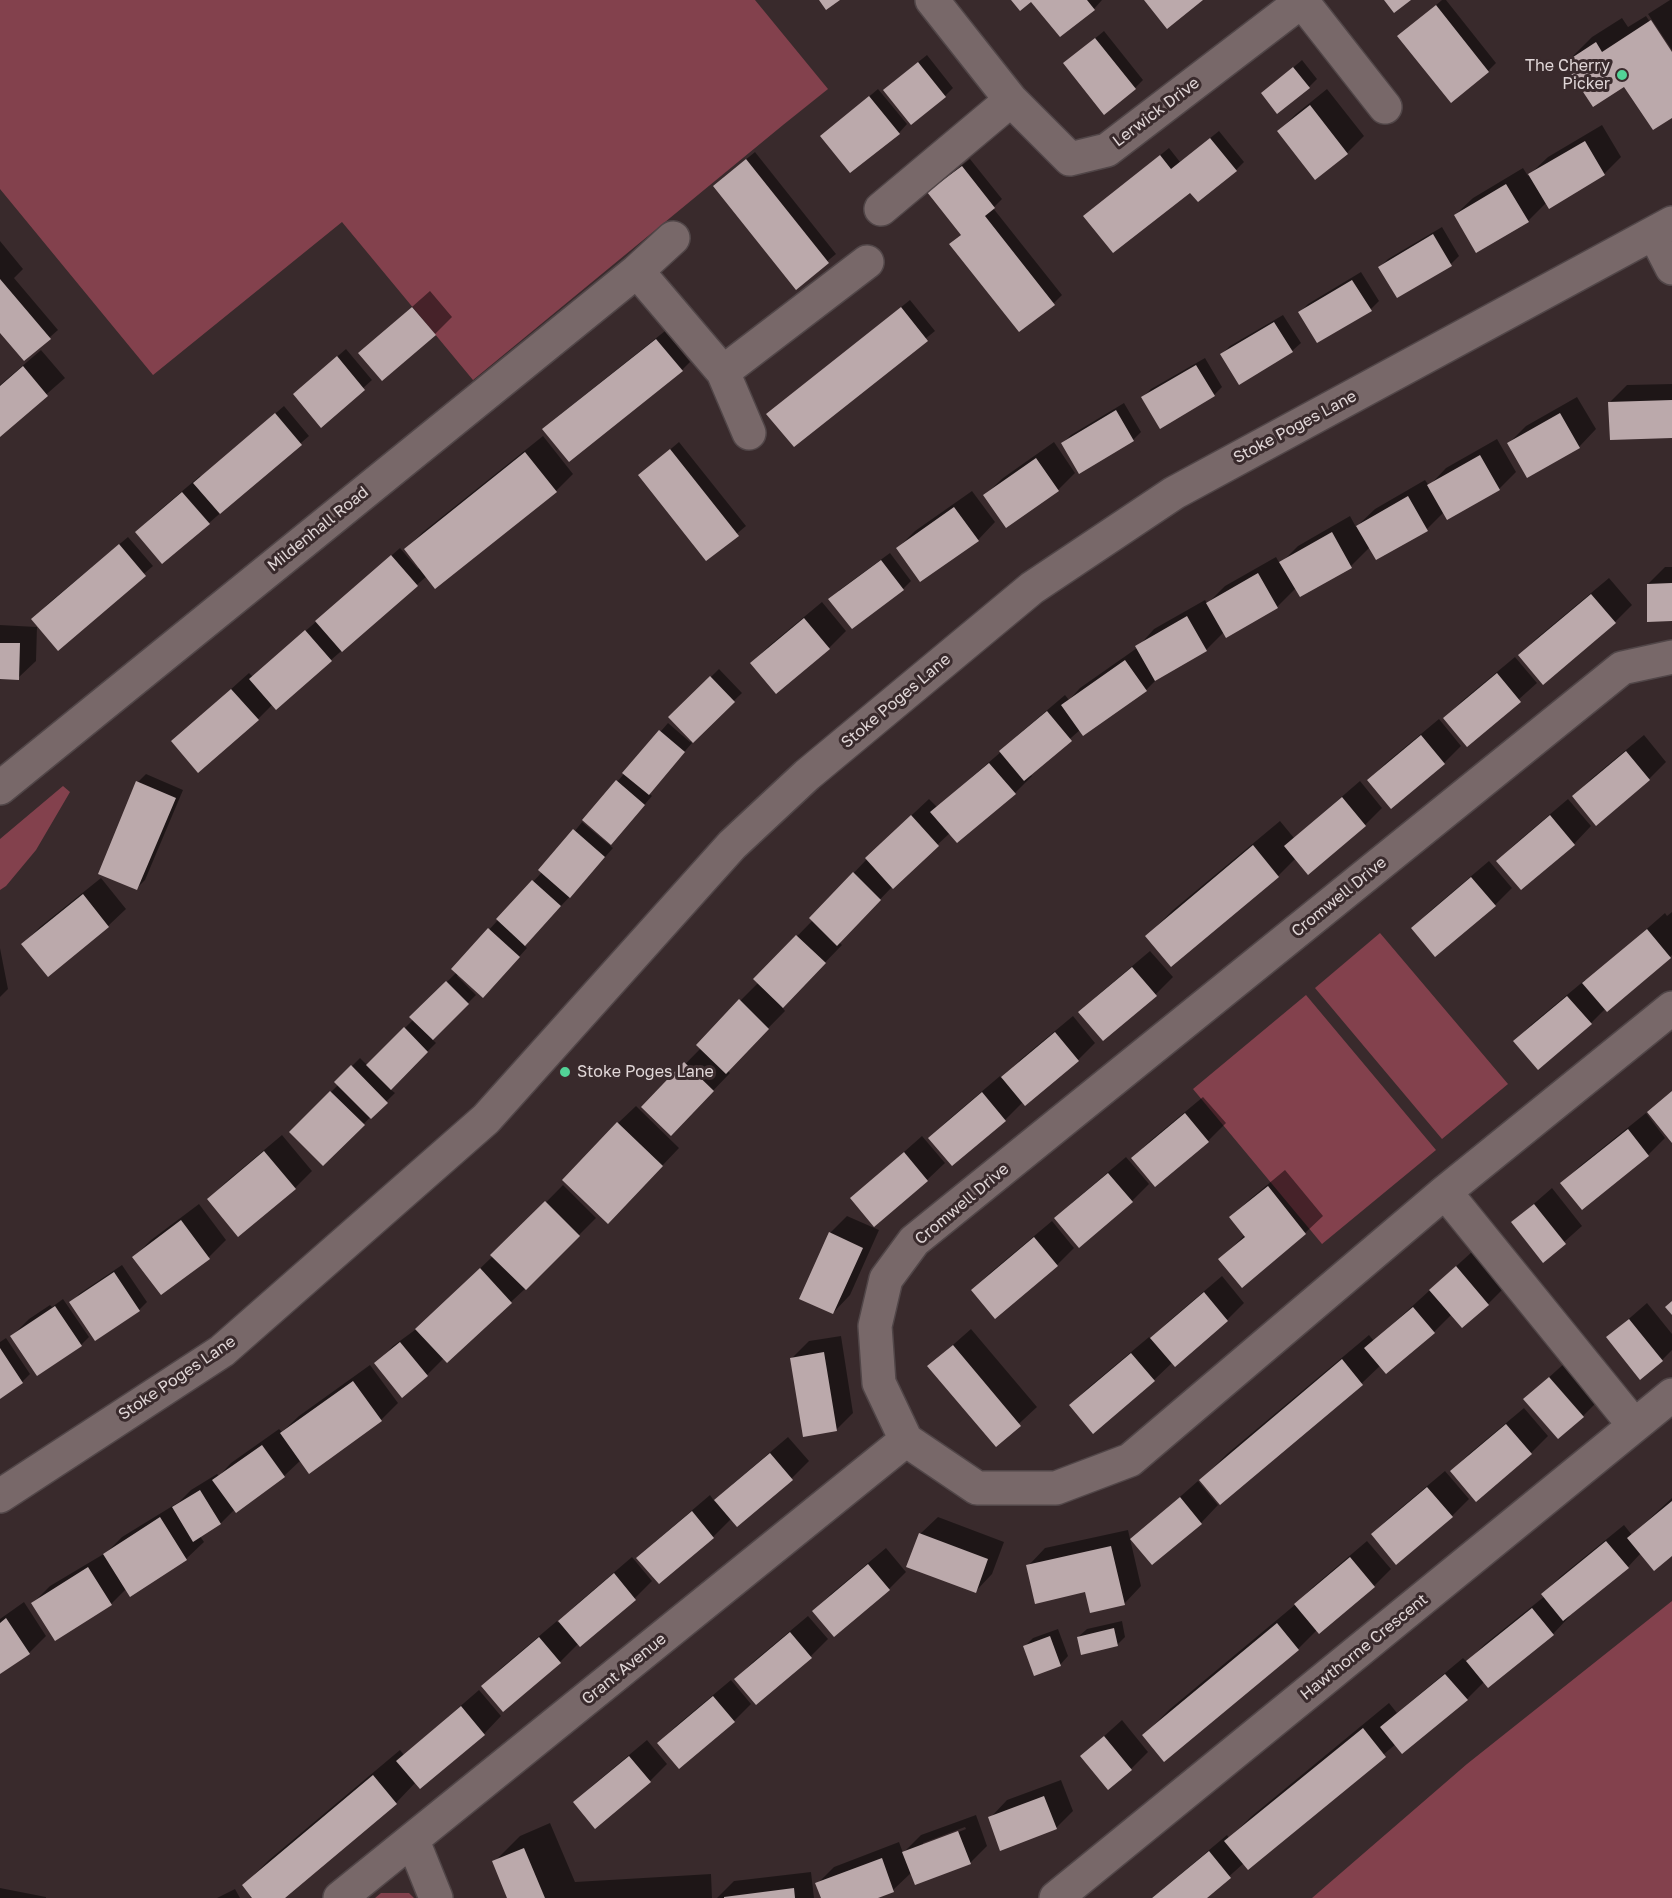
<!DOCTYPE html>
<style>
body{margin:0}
canvas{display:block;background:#392a2c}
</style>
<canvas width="1672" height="1898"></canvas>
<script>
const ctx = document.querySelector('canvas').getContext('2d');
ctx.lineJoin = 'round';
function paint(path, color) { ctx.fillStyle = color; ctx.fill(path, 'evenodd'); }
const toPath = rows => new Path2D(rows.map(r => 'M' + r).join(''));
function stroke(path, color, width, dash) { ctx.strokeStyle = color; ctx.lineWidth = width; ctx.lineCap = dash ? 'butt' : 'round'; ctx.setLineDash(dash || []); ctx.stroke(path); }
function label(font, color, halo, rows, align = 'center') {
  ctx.font = font + ' "Golos Text",sans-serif'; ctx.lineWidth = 6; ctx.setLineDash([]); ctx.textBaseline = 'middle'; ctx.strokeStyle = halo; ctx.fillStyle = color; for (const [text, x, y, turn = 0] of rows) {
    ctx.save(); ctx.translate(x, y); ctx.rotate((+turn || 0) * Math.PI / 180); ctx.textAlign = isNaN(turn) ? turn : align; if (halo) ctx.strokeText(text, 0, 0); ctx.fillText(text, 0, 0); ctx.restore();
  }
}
paint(toPath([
 [0,0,755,0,828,89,783,125,473,380,342,222,153,375,0,189],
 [63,786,70,792,36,850,6,886,0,890,0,839],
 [1380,933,1508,1084,1442,1139,1315,988],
 [1306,995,1436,1150,1322,1244,1193,1089],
 [1672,1601,1672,1898,1312,1898,1467,1764],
 [381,1893,409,1893,414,1898,375,1898]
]), '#83414d');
paint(toPath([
 [1035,0,1102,0,1094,9],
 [1442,0,1446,0,1496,63,1488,71,1399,36],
 [1670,0,1672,0,1672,50,1648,14],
 [1646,16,1672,55,1672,116,1624,84,1566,63,1592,37,1622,18,1628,27],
 [1104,31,1143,80,1135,88,1065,63],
 [927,55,953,88,945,96,893,82],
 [1302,60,1317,79,1309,87,1263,93],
 [878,89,907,124,899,133,822,136],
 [1327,89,1364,136,1347,153,1316,177,1279,131,1296,114],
 [1602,125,1621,157,1604,174,1547,202,1528,221,1455,215,1473,198,1523,168,1528,176,1548,157],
 [1219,131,1244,162,1236,170,1190,190,1085,216,1169,148,1180,162],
 [755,152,836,254,796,287,723,178],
 [970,159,1002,199,993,208,1062,295,1054,303,951,244,962,234,938,184],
 [1442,227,1459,256,1451,264,1380,267,1388,259],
 [0,241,23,269,14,278,58,330,25,359,0,330],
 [1361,272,1379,301,1371,309,1300,312,1308,304],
 [430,291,452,317,435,334,360,353],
 [910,300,935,331,794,445,777,406],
 [1283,315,1301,343,1292,351,1222,354,1230,346],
 [665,331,690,362,682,370,552,421],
 [346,349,372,380,321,426,303,386],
 [41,350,65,378,0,435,0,385],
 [1205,358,1222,387,1214,395,1143,397,1151,389],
 [1672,384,1672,436,1610,402,1627,385],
 [1577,397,1596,429,1579,447,1509,443,1526,426],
 [1124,403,1141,432,1133,440,1063,443,1071,435],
 [284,406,309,436,209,523,137,532,154,515,200,476,201,477],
 [543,436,573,474,556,491,436,587,427,576,331,660,273,704,258,719,173,741,249,673,253,677,400,548,418,569,420,567,406,549,423,532],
 [1497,439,1516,472,1499,489,1444,512,1427,529,1376,558,1370,547,1351,566,1296,588,1277,607,1224,632,1206,650,1158,678,1146,690,1080,730,1030,774,1032,776,1015,793,950,833,893,886,839,942,842,945,782,1007,785,1011,727,1070,730,1073,688,1117,643,1107,701,1048,740,1001,759,982,755,979,813,920,811,918,884,841,929,799,937,807,1002,751,1019,734,1065,695,1069,700,1080,688,1137,648,1154,629,1205,600,1207,604,1225,586,1276,557,1280,564,1298,546,1350,516,1356,527,1375,509,1425,480,1429,486,1446,468],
 [679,442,746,526,707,559,640,475],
 [1054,442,1075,473,1058,490,985,495,1003,478],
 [972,491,995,522,978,540,920,580,898,548,915,531],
 [128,537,153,566,58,648,33,619,50,602],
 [890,553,911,581,903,589,838,591],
 [1665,567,1672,567,1672,620,1648,584],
 [1609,578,1632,605,1615,622,1520,655,1537,638],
 [822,602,846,631,829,648,752,663,769,646],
 [0,625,37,627,36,661,18,678,0,678],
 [1515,657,1537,683,1468,745,1445,718,1462,701],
 [719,669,742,693,691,742,692,743,649,793,652,796,619,834,584,820,668,723,690,742,692,740,670,717],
 [1439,719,1461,746,1444,763,1391,807,1369,780,1386,763],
 [1644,735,1666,762,1649,779,1574,797,1591,779],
 [146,774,183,790,145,880,137,888,138,782],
 [1360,781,1382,808,1365,825,1308,873,1296,858,1278,876,1172,965,1147,936,1173,910,1280,821,1294,838],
 [1568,799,1591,826,1574,844,1498,861,1515,844],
 [582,822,613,848,578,888,524,945,527,948,491,988,459,974,457,976,476,995,432,1039,436,1043,390,1089,395,1093,323,1164,291,1132,338,1085,336,1082,360,1058,367,1065,414,1019,411,1017,457,972,453,969,542,872],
 [1489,861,1512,888,1495,905,1435,955,1413,928,1430,911],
 [101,878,126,909,108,926,48,975,23,944,40,927],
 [1672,912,1672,955,1607,1010,1606,1008,1591,1023,1515,1041,1532,1024,1585,980,1587,981,1665,913,1667,916],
 [0,948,8,989,0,997],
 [1150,951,1173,977,1156,994,1080,1012,1098,995],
 [1073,1016,1095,1043,1078,1060,1025,1104,1023,1102,1005,1120,952,1164,930,1138,947,1121,1000,1076,1002,1079,1020,1060],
 [1203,1097,1226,1123,1208,1141,1155,1185,1133,1158,1150,1141],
 [636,1106,679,1148,625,1205,618,1123],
 [1646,1113,1665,1138,1648,1155,1562,1183,1580,1166],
 [282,1135,312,1171,295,1188,209,1199,226,1182],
 [922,1136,945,1163,927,1180,874,1225,852,1198],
 [1126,1157,1149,1184,1132,1201,1056,1219,1074,1201],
 [1285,1170,1323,1216,1305,1233,1242,1286,1220,1259,1245,1235,1231,1217,1249,1200],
 [563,1185,596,1218,526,1288,447,1361,444,1358,427,1375,376,1364,393,1346,419,1327,493,1256],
 [1552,1188,1582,1226,1544,1260,1513,1222],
 [199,1204,226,1240,209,1257,161,1293,134,1257,151,1240],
 [847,1216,879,1230,850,1295,833,1313,830,1233],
 [1052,1221,1074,1248,1057,1265,995,1317,973,1290,990,1273],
 [1474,1250,1505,1287,1488,1304,1452,1314,1434,1332,1381,1365,1362,1383,1221,1503,1201,1480,1227,1454,1369,1335,1374,1341],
 [122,1265,147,1302,139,1310,71,1303,79,1294],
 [1222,1276,1244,1303,1227,1320,1173,1362,1154,1380,1071,1405,1088,1388,1149,1337,1151,1339,1169,1321],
 [63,1299,89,1337,81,1345,12,1336,29,1319,50,1305,52,1307],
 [1647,1303,1672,1334,1672,1350,1662,1360,1608,1337],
 [971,1329,1037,1407,996,1445,929,1366],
 [841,1336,853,1413,836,1430,792,1358,809,1341],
 [6,1338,30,1374,22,1382,0,1397,0,1342],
 [1567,1361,1600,1399,1583,1416,1525,1399],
 [370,1365,398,1403,381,1420,301,1460,284,1476,235,1509,221,1523,200,1536,204,1542,186,1559,130,1595,126,1589,111,1604,55,1639,33,1603,50,1586,107,1552,122,1537,179,1502,191,1490,217,1474,219,1476,231,1463,279,1429,282,1432,299,1416],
 [1524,1408,1548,1436,1531,1453,1452,1471,1469,1454],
 [788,1437,809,1461,792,1478,732,1518,713,1537,659,1582,638,1558,656,1541,710,1495,715,1502,734,1483],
 [1445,1471,1469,1499,1452,1516,1373,1534,1390,1517],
 [1198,1481,1218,1505,1201,1523,1153,1563,1132,1539],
 [1672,1498,1672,1554,1641,1553,1628,1567,1569,1615,1570,1616,1553,1634,1488,1686,1485,1681,1467,1699,1396,1744,1248,1868,1244,1863,1205,1898,1152,1898,1227,1835,1229,1838,1252,1816,1389,1703,1397,1713,1463,1658,1467,1662,1485,1644,1545,1596,1543,1594,1560,1577,1624,1525,1632,1535],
 [938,1517,1004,1542,992,1574,975,1592,920,1534],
 [1128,1530,1141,1586,1124,1604,1028,1566,1045,1548],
 [1367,1541,1391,1569,1374,1586,1319,1632,1317,1630,1298,1649,1144,1735,1170,1709,1296,1604,1313,1587],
 [886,1548,906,1572,889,1589,834,1635,814,1611,831,1594],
 [632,1557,652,1581,635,1598,580,1644,579,1643,560,1662,483,1686,500,1669,557,1621,558,1623,577,1604],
 [24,1602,46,1636,29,1653,0,1672,0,1619],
 [808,1616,828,1639,811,1656,756,1703,736,1679,753,1662],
 [1122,1621,1125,1637,1117,1645,1078,1637,1087,1629],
 [1058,1629,1068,1656,1060,1665,1024,1647,1033,1638],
 [731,1680,751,1704,734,1721,679,1767,659,1743,676,1726],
 [479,1690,501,1716,484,1734,420,1787,416,1782,396,1803,283,1898,254,1898,244,1885,269,1860,400,1750,404,1755],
 [1122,1720,1148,1752,1131,1769,1082,1756],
 [647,1740,667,1764,650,1781,596,1827,575,1803,593,1785],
 [1061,1780,1073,1811,1056,1828,990,1818,1007,1800],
 [976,1815,987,1846,970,1863,912,1872,893,1890,873,1898,823,1898,817,1884,834,1867,899,1842,903,1853,921,1835],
 [965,1827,966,1829,923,1846,923,1843],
 [550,1823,575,1882,711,1874,712,1898,509,1898,494,1862,520,1836],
 [811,1872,814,1898,717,1898,734,1881],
 [0,1888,46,1897,46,1898,0,1898],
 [235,1889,240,1898,217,1898]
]), '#0007');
paint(toPath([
 [819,0,840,0,826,10],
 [1011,0,1087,0,1095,10,1060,37,1031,2,1020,11],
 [1144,0,1203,0,1167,29],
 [1384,0,1411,0,1394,13],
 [1436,5,1489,72,1451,103,1397,36],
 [1651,20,1672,52,1672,118,1653,130,1624,87,1593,107,1564,63,1596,42,1602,52],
 [1095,38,1136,89,1104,115,1063,63],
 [918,62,946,97,911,125,883,90],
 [1293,67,1310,88,1277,114,1261,93],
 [869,96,900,134,850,173,820,136],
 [1310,105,1348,154,1315,180,1277,131],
 [1210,138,1237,171,1198,202,1190,193,1113,253,1083,216,1160,155,1171,169],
 [1585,141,1605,175,1549,209,1528,174],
 [746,159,829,263,796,290,713,186],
 [962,166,995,208,985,216,1055,305,1019,332,949,244,961,235,927,192],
 [1506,184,1529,222,1476,253,1454,215],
 [1433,234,1452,266,1397,298,1378,267],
 [0,279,51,339,24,361,0,333],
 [1352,280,1372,311,1317,343,1298,312],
 [412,307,436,335,382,381,358,353],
 [901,307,928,341,794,447,766,414],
 [1274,322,1293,352,1239,385,1220,354],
 [656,339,683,371,569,462,542,429],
 [337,356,365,390,321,428,293,394],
 [1196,365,1215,396,1160,429,1141,397],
 [23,366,48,396,0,437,0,386],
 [1672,400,1672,438,1610,440,1608,402],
 [1116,410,1134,441,1079,474,1061,443],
 [275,413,302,445,220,514,193,483],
 [1560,413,1580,448,1527,478,1507,443],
 [670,449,739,536,706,561,638,475],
 [525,452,557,492,435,589,404,549],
 [1480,455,1500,490,1447,520,1427,485],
 [1036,458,1059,491,1006,528,983,495],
 [182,492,210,524,162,564,135,532],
 [1408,496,1428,531,1376,560,1356,526],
 [954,507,979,541,920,582,896,548],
 [1332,532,1352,568,1300,597,1279,562],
 [119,544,146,576,58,651,31,619],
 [391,555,418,586,342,652,315,621],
 [881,560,904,590,852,629,828,599],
 [1258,573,1278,608,1226,638,1206,603],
 [1672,583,1672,621,1647,622,1647,584],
 [1591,594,1616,623,1543,685,1518,655],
 [1187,616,1207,651,1155,681,1135,646],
 [804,618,830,649,776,694,750,663],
 [305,630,332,661,276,710,249,679],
 [0,643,20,643,19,680,0,679],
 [1125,660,1147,691,1083,736,1061,705],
 [1497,673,1521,702,1467,747,1443,718],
 [710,676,735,702,693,743,668,717],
 [231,689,259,720,198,773,171,741],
 [1047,711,1072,741,1024,781,999,751],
 [659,730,685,752,649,795,622,773],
 [1421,735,1445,764,1391,809,1367,780],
 [1626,751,1650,780,1596,826,1572,796],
 [989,763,1016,794,957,843,930,812],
 [616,780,645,805,611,845,582,820],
 [136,781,176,798,137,890,98,874],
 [1342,797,1366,826,1308,875,1284,846],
 [911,815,939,846,893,889,865,858],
 [1550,815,1575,845,1521,890,1496,861],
 [573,829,605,857,570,898,538,870],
 [1253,845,1279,877,1171,967,1145,936],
 [853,872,881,900,837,946,809,918],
 [1471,877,1496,906,1435,957,1411,928],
 [532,880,561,906,525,946,496,919],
 [83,894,109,927,48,977,21,944],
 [488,928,520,957,483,998,451,969],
 [1647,929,1671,958,1607,1012,1582,983],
 [796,935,826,963,783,1008,753,979],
 [1132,967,1157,996,1103,1041,1078,1012],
 [446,981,469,1004,433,1040,409,1017],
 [1567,996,1592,1024,1538,1070,1513,1041],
 [739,999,769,1029,726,1074,696,1045],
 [404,1027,428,1052,391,1090,366,1065],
 [1055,1032,1079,1061,1025,1106,1001,1077],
 [684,1062,714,1091,671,1136,641,1107],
 [351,1065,388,1103,371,1119,334,1082],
 [330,1091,365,1125,323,1166,289,1132],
 [1672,1091,1672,1143,1647,1112],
 [982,1092,1006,1121,952,1166,928,1138],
 [1185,1113,1209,1142,1155,1187,1131,1158],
 [617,1122,663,1166,608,1224,562,1180],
 [1628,1129,1649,1156,1582,1210,1560,1183],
 [264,1151,296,1189,238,1237,207,1199],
 [904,1152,928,1181,874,1227,850,1198],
 [1108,1173,1133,1202,1079,1248,1054,1218],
 [1268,1186,1306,1234,1242,1288,1218,1259,1245,1237,1229,1217],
 [545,1201,580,1236,526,1290,490,1255],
 [1534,1204,1566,1244,1543,1263,1511,1222],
 [181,1220,210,1259,161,1295,132,1257],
 [829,1232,863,1248,833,1314,799,1299],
 [1034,1237,1058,1266,995,1319,971,1290],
 [1456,1266,1489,1305,1462,1328,1429,1290],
 [480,1268,512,1303,447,1363,415,1329],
 [114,1272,140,1311,95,1341,69,1302],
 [1204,1292,1228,1321,1175,1367,1150,1338],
 [1672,1301,1672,1315,1665,1307],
 [55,1306,82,1346,37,1376,10,1336],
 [1413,1307,1435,1333,1386,1374,1364,1348],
 [1629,1319,1663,1361,1640,1380,1606,1337],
 [400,1342,428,1376,402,1398,374,1363],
 [953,1345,1021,1426,996,1447,927,1366],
 [0,1348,23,1383,0,1399],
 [824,1352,837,1431,803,1437,790,1358],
 [1131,1353,1155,1381,1093,1434,1069,1405],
 [1342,1359,1363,1385,1220,1505,1199,1480],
 [1549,1377,1584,1417,1558,1439,1523,1399],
 [353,1381,382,1421,309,1474,280,1433],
 [1506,1424,1532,1454,1476,1502,1450,1471],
 [262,1445,285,1477,236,1513,212,1480],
 [770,1453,793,1480,737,1527,714,1500],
 [1427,1487,1453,1517,1396,1565,1371,1534],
 [200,1490,221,1524,193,1542,172,1507],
 [1180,1497,1202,1524,1152,1565,1130,1539],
 [1672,1501,1672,1556,1654,1571,1627,1538],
 [692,1511,714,1538,659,1584,636,1558],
 [160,1517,187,1560,130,1597,103,1554],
 [919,1533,988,1559,976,1593,906,1567],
 [1606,1541,1629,1568,1563,1621,1541,1594],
 [1111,1546,1125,1605,1090,1613,1085,1592,1035,1604,1026,1565],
 [1350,1557,1375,1587,1319,1634,1294,1604],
 [868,1564,890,1590,834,1637,812,1611],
 [88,1567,112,1605,55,1641,31,1603],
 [614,1573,636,1600,580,1647,558,1621],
 [1532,1608,1554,1635,1488,1688,1466,1661],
 [6,1618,30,1654,0,1674,0,1623],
 [1277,1623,1299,1650,1164,1762,1142,1735],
 [1114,1628,1118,1646,1081,1655,1077,1637],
 [790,1632,812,1658,756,1705,734,1679],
 [1050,1636,1061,1666,1034,1676,1023,1646],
 [539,1637,561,1663,503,1712,481,1686],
 [1445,1674,1468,1700,1402,1754,1380,1727],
 [713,1696,735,1722,679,1769,657,1743],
 [461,1706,485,1735,420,1789,396,1761],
 [1363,1728,1386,1757,1248,1870,1224,1841],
 [1104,1736,1132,1770,1108,1790,1080,1756],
 [629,1756,651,1782,595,1829,573,1802],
 [373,1775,397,1804,285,1898,252,1898,242,1885],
 [1044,1796,1057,1829,1000,1851,988,1817],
 [958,1831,971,1864,915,1885,902,1852],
 [524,1848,545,1898,507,1898,492,1861],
 [1209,1851,1231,1878,1207,1898,1152,1898],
 [882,1858,894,1892,878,1898,821,1898,815,1883],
 [794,1888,795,1898,724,1898,724,1897]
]), '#bba9ab');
const minor = toPath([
 [932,0,1011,100,1070,159,1107,150,1302,1],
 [1301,0,1385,107],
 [881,209,1011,100],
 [1654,233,1672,268],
 [637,271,723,372],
 [749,433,723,372,867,262],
 [1672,657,1622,668,914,1241,886,1279,875,1326,879,1383,906,1440,977,1488,1056,1488,1130,1460,1445,1192,1672,1008],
 [0,788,637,271,673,238],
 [1445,1192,1634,1425],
 [0,1496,222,1351,486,1119,732,845,807,775,1032,588,1174,493,1672,223],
 [413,1841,436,1898],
 [340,1898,906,1440],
 [1056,1898,1672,1395]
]);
stroke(minor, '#514648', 36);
stroke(minor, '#786869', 33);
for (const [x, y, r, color] of [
 [1622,75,6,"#52d397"],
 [565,1072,6,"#52d397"]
]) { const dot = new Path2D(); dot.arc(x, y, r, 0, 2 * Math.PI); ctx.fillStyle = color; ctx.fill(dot); stroke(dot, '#392a2c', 2); }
label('16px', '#e1d7d8', '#392a2c', [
 ["The Cherry",1610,66],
 ["Picker",1610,84],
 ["Stoke Poges Lane",577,1072,"left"]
], 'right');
label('16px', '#e1d7d8', '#392a2c', [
 ["Lerwick Drive",1156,112,-37],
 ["Stoke Poges Lane",1295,427,-28],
 ["Mildenhall Road",318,529,-39],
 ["Stoke Poges Lane",896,701,-40],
 ["Cromwell Drive",1339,897,-39],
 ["Cromwell Drive",962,1204,-40],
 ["Stoke Poges Lane",177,1378,-34],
 ["Hawthorne Crescent",1364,1647,-39],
 ["Grant Avenue",624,1669,-39]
]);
</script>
